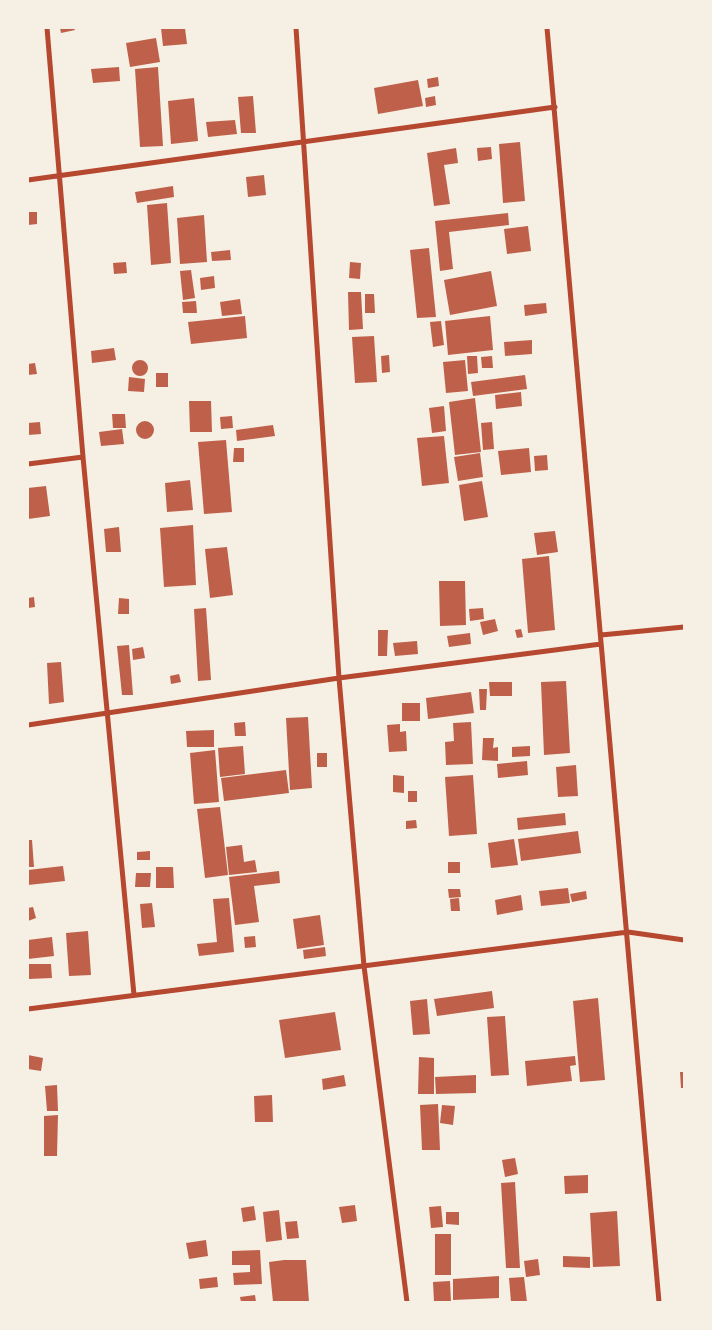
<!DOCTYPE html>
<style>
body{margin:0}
#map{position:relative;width:712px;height:1330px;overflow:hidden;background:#f6efe4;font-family:"PT Serif",serif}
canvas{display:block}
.frame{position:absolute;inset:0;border:29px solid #f6efe4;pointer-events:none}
</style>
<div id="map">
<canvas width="712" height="1330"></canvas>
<div class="frame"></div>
</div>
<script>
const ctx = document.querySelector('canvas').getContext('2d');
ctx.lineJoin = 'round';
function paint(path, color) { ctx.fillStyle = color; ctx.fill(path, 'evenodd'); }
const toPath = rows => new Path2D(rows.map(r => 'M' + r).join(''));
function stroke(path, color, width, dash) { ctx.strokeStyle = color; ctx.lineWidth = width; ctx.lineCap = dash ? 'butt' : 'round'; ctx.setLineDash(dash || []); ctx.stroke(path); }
paint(toPath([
 [60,28,74,28,75,30,61,33],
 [161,28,185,28,187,44,163,46],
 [156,38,160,62,130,67,126,43],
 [119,67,120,81,93,83,91,69],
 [158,67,163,146,140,147,135,69],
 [438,77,439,86,428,88,427,79],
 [418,80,423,106,378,114,374,88],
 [253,96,256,133,241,133,238,97],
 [435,96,436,105,426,107,425,98],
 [194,98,198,141,171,144,168,101],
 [235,120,237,134,208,137,206,122],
 [520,142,525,201,503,203,499,144],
 [491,147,492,159,478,161,477,148],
 [456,148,458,163,444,165,450,204,434,206,427,153],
 [264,175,266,195,248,197,246,177],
 [173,186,174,197,137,203,135,192],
 [167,203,171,263,151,265,147,205],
 [28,212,37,212,37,224,28,225],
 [508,213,509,225,449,232,453,269,440,271,435,221],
 [204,215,207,262,180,264,177,218],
 [528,226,531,251,507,254,504,229],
 [429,248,436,317,417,318,410,250],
 [230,250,231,260,212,261,211,252],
 [126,262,127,273,114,274,113,263],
 [350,262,361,263,360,279,349,278],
 [191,270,195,298,183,300,180,271],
 [491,271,497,306,450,315,444,280],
 [214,276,215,288,201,290,200,278],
 [348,292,361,292,363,329,349,330],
 [365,294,374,294,375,313,365,313],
 [240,299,242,314,222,316,220,302],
 [196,301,197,313,183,313,182,302],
 [546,303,547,313,525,316,524,305],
 [245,316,247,338,191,344,188,322],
 [490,316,493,350,448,355,445,321],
 [441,321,444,345,433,347,430,322],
 [374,336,377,382,355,383,352,337],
 [532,340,532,354,505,356,504,342],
 [114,348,116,360,92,363,91,351],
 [389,355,390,372,382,373,381,356],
 [467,356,477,356,478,373,468,374],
 [492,356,493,368,482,368,481,357],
 [465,360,468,391,446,393,443,362],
 '132 368a8 8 0 1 1 16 0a8 8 0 1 1-16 0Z',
 [35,363,37,374,28,375,28,364],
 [156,373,168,373,168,387,156,387],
 [525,375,527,389,473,396,471,382],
 [129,377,145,379,144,392,128,391],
 [521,392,522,406,496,409,495,395],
 [475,398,481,452,455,455,449,402],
 [189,401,211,401,212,432,190,432],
 [444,406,446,431,432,433,429,408],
 [112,414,125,414,126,428,113,428],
 [232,416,233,428,221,429,220,417],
 '136 430a9 9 0 1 1 18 0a9 9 0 1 1-18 0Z',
 [40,422,41,434,28,435,28,423],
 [492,422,494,449,483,450,481,423],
 [273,425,275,436,237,441,236,430],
 [122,429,124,444,101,446,99,432],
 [444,436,449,483,422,486,417,438],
 [226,440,232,512,204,514,198,442],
 [234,448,244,448,244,462,233,462],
 [529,448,531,472,501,475,498,451],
 [480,453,483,477,458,481,454,457],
 [547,455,548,470,535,471,534,456],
 [190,480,193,510,167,512,165,483],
 [482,481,488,517,464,521,459,485],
 [46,486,50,516,28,519,28,488],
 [193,525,196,585,164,587,160,528],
 [119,527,121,552,106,552,104,529],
 [555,531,558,552,537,555,534,533],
 [227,547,233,595,210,598,205,549],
 [549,556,555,630,528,633,522,559],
 [439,581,465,581,466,625,440,626],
 [34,597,35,607,28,608,28,598],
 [119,598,129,599,129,614,118,614],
 [206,608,211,680,198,681,194,609],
 [483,608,484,619,470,621,469,609],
 [495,619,498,631,483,635,480,622],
 [521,629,523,637,517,638,515,630],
 [378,630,388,630,387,656,378,656],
 [470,633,471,644,449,647,447,636],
 [417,641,418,654,395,656,393,643],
 [129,645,133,695,122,695,117,646],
 [143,647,145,658,133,660,132,649],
 [61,662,64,702,49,704,47,663],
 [179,674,181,682,171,684,170,676],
 [566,681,570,753,544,755,541,682],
 [489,682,512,682,512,696,490,696],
 [479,689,487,689,486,710,480,710],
 [471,692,474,713,428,719,426,698],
 [402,703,420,703,420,721,402,721],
 [308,717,312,788,290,790,286,718],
 [245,722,246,736,235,736,234,723],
 [471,722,473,764,446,765,445,742,454,741,453,723],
 [400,724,400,732,406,731,407,751,389,752,387,725],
 [214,730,214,747,187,747,186,731],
 [483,738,494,738,493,748,498,747,498,761,482,760],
 [243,746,245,774,220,777,218,748],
 [530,746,530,756,512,757,512,747],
 [215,750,219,802,194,804,190,753],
 [317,753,327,753,327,767,317,767],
 [527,761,528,775,498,778,497,764],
 [576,765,578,796,558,797,556,767],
 [286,770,289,793,224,801,221,778],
 [393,775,404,776,404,793,393,792],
 [473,775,477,834,449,836,445,777],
 [408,791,417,791,417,802,408,802],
 [220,807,228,875,205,878,197,809],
 [565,813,566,825,518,830,517,818],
 [416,820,417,828,406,829,406,821],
 [578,831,581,853,521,861,518,839],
 [514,839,518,865,491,868,488,843],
 [28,840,32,840,34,867,28,867],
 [242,845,244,862,255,860,257,872,229,875,226,847],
 [150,851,150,860,137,860,137,852],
 [448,862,460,862,460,873,448,873],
 [63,866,65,881,28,885,28,870],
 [156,867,173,867,174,888,156,888],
 [279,871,280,883,254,886,259,922,235,925,229,877],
 [136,873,151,873,150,887,135,887],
 [568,888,570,903,541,906,539,891],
 [448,889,460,889,461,897,449,898],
 [586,891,587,899,572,902,570,894],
 [521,895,523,910,497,915,495,900],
 [229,898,234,952,199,956,197,944,217,942,213,899],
 [459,898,460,911,451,911,450,899],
 [152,903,155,927,142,928,140,904],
 [33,907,36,918,28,921,28,908],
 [320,915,324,945,297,949,293,919],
 [88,931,91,975,69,976,66,933],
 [255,936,256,947,245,948,244,937],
 [52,937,54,956,28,959,28,940],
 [325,947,326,956,304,959,303,950],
 [28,964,51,964,52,978,29,979],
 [492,991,494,1008,437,1016,434,999],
 [598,998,605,1080,580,1082,573,1001],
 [427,999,430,1034,413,1035,410,1001],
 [335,1012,341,1050,285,1058,279,1020],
 [505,1016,509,1075,491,1076,487,1017],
 [28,1055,43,1058,41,1071,28,1069],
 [575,1056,576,1065,570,1066,572,1081,527,1086,525,1061],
 [419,1057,434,1058,434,1094,418,1094],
 [680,1072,684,1072,684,1088,681,1088],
 [344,1075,346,1086,323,1090,322,1079],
 [476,1075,476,1093,436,1094,435,1077],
 [57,1085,58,1111,47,1111,45,1086],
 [272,1095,273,1122,255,1122,254,1096],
 [438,1104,440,1150,422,1150,420,1105],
 [442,1105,455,1106,453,1125,440,1123],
 [58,1115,57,1156,44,1156,44,1116],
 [515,1158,518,1174,505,1177,502,1160],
 [588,1175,588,1193,565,1194,564,1176],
 [515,1182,520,1268,506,1268,501,1183],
 [355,1205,357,1221,342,1223,339,1207],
 [254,1206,256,1220,243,1222,241,1208],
 [441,1206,443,1227,431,1228,429,1207],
 [279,1210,282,1240,266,1242,263,1212],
 [617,1211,620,1266,593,1267,590,1213],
 [446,1212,459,1212,459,1225,446,1224],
 [297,1221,299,1238,287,1239,285,1222],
 [435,1234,451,1234,451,1275,435,1275],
 [206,1240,208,1256,189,1259,186,1243],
 [260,1250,262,1284,234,1285,233,1273,250,1272,250,1265,232,1265,232,1251],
 [563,1256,590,1257,590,1268,563,1267],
 [538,1259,540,1275,526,1277,524,1261],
 [284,1260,306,1260,309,1302,273,1302,269,1262],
 [499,1276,499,1298,453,1300,453,1279],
 [217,1277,218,1287,200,1289,199,1279],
 [524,1277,527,1302,511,1302,509,1278],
 [450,1281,451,1302,434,1302,433,1282],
 [255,1295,256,1302,241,1302,240,1297]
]), '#bf614a');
stroke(toPath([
 [47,28,83,457,134,995],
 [296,28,339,678,364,966,407,1302],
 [547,28,659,1302],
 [28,180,555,107],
 [28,464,83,457],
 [601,635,684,627],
 [28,725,339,678,601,644],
 [28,1009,628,932,684,940]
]), '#b5482f', 5);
</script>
